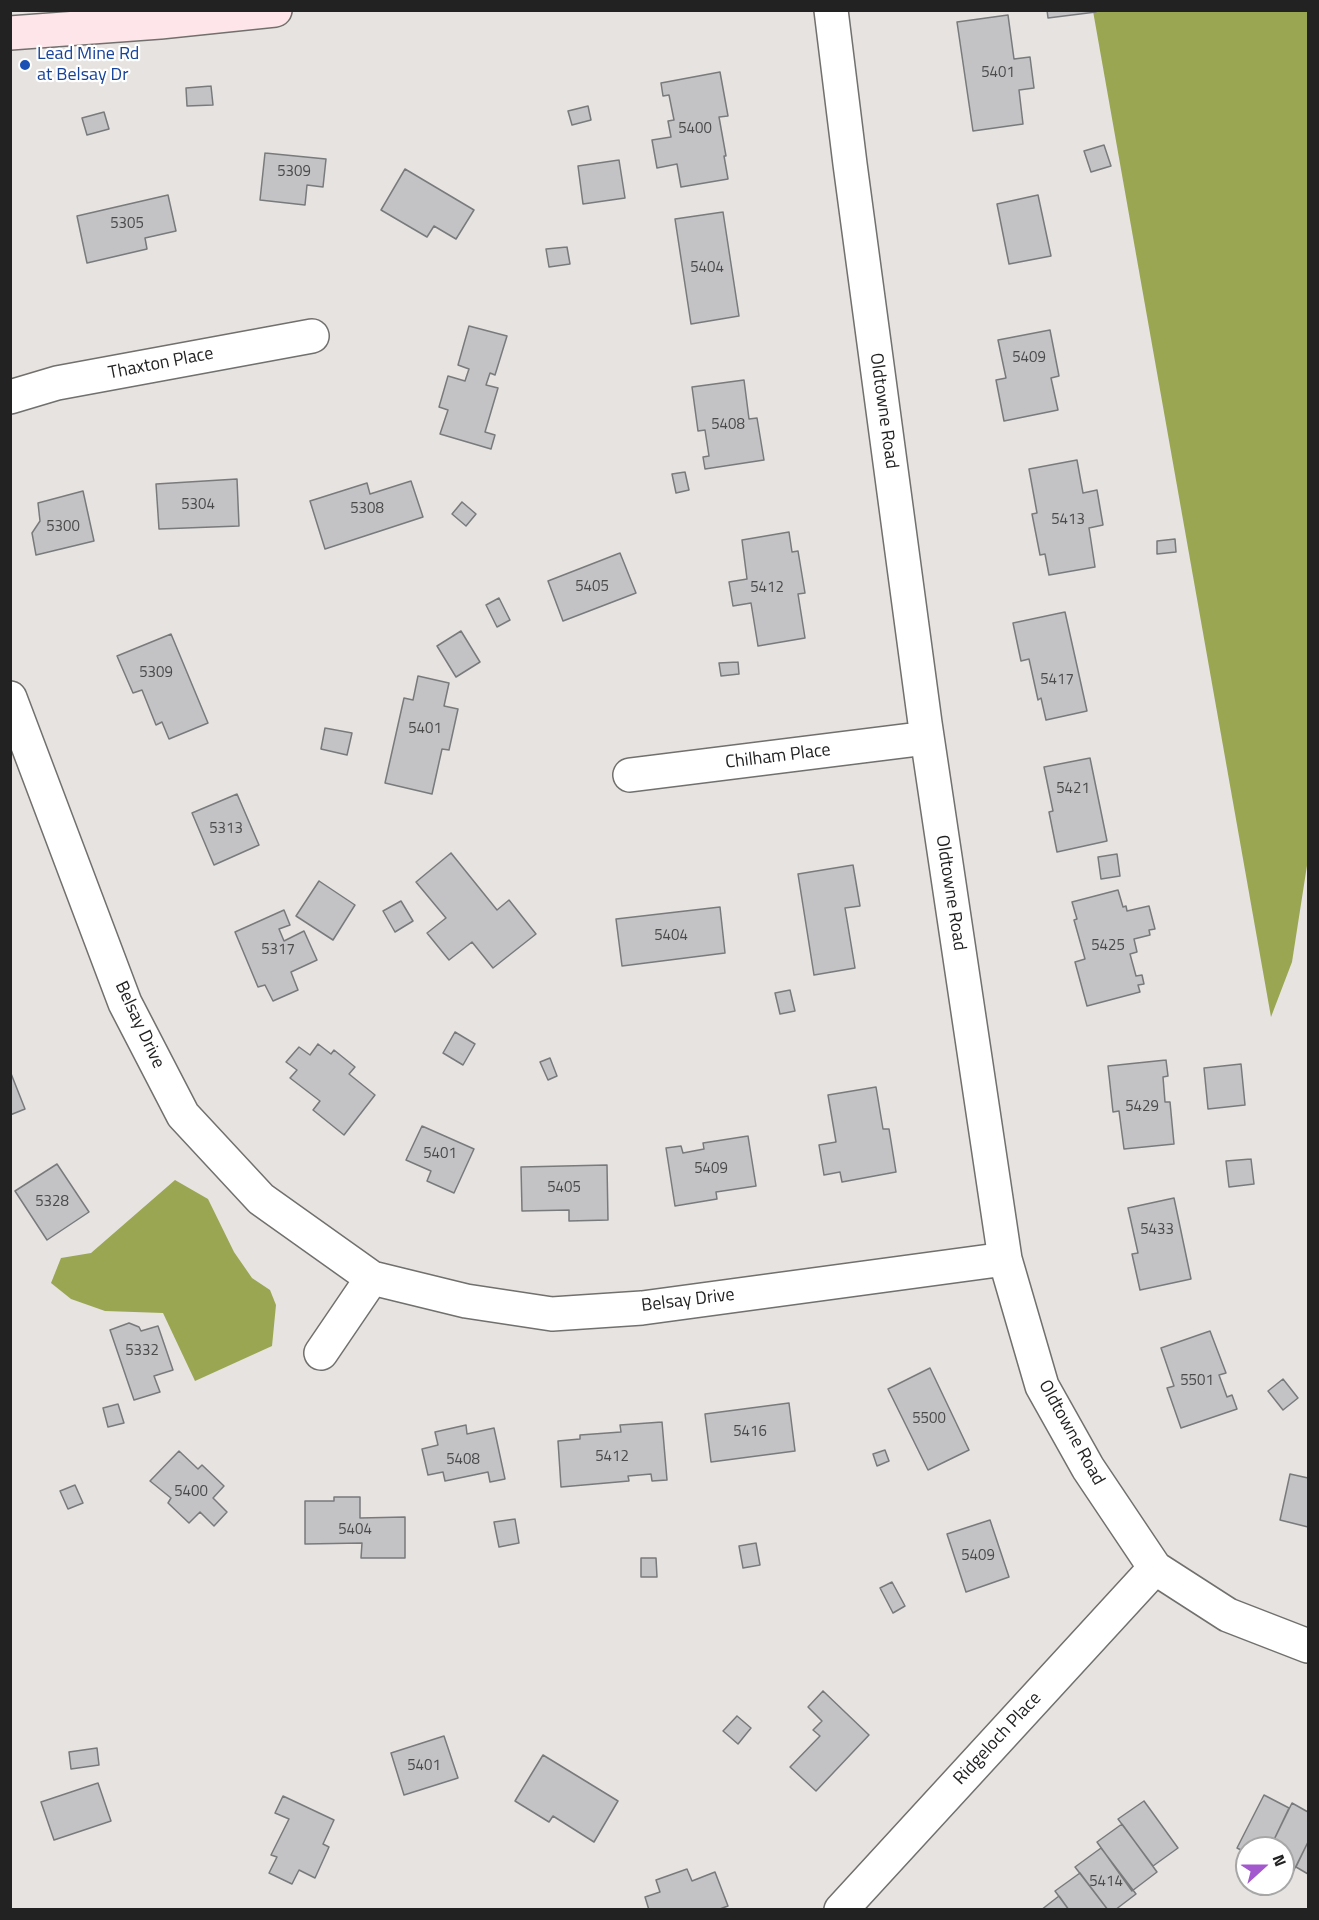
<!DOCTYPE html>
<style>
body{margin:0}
#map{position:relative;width:1319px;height:1920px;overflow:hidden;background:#e6e3e1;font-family:"Titillium Web",sans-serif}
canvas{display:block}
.frame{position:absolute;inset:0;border:12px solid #232222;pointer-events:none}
.north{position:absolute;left:1235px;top:1836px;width:60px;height:60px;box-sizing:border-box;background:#fff;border:2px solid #a7a7a7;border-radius:50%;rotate:69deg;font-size:16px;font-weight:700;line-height:24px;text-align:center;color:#232222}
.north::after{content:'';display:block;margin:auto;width:21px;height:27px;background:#a359cd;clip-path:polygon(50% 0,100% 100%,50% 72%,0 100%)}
</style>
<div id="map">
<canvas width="1319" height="1920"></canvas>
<div class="frame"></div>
<div class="north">N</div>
</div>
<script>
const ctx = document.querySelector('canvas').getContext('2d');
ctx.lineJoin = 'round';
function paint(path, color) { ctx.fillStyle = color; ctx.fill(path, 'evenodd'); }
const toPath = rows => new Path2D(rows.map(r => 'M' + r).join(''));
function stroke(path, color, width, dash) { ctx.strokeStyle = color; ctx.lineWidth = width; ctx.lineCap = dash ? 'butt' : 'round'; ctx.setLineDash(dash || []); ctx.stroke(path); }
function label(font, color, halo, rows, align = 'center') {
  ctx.font = font + ' "Titillium Web",sans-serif'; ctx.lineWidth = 4.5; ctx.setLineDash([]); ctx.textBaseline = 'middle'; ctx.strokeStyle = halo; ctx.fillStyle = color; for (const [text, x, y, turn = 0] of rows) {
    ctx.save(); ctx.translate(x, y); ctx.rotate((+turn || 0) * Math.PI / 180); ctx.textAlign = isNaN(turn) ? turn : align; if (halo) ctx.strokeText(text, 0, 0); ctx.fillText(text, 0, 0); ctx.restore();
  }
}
paint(toPath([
 [1093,11,1308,11,1308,859,1292,962,1271,1017],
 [175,1180,208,1199,234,1252,252,1278,270,1290,276,1305,272,1346,195,1381,163,1313,105,1311,71,1299,51,1283,61,1258,91,1253]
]), '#9ba652');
const building = toPath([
 [1047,10,1096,10,1096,12,1048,18,1047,10],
 [1008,15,1014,59,1030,57,1034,88,1019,90,1023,124,973,131,957,22,1008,15],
 [720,72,728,116,719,117,726,156,724,156,728,179,681,187,677,164,657,168,652,140,671,137,668,121,674,120,669,95,663,96,661,83,720,72],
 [211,86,213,105,187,106,186,88,211,86],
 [588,106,591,120,572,125,568,111,588,106],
 [104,112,109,129,87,135,82,118,104,112],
 [1104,145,1111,166,1091,172,1084,151,1104,145],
 [265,153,326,159,323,187,307,185,305,205,260,200,265,153],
 [619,160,625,198,583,204,578,166,619,160],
 [405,169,474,210,456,239,434,226,427,237,381,210,405,169],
 [168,195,176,231,145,238,147,249,87,263,77,216,168,195],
 [1038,195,1051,256,1009,264,997,204,1038,195],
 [723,212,739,316,691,324,675,219,723,212],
 [567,247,570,264,549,267,546,249,567,247],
 [469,326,507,336,495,375,490,373,486,385,498,388,485,432,495,435,491,449,440,434,448,410,439,407,448,376,465,381,469,369,458,365,469,326],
 [1050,330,1059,376,1051,378,1058,410,1004,421,996,380,1006,378,998,340,1050,330],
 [744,380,749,419,757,418,764,460,705,469,703,457,709,456,705,430,698,431,692,387,744,380],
 [1077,460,1083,493,1097,490,1103,525,1089,528,1095,567,1049,575,1045,554,1040,555,1032,514,1037,513,1029,469,1077,460],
 [685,472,689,490,676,493,672,474,685,472],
 [237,479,239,526,159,529,156,484,237,479],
 [411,481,423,517,325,549,310,501,367,483,370,494,411,481],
 [83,491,94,541,36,555,32,533,40,521,38,503,83,491],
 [462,502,476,514,466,526,452,514,462,502],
 [789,532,792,552,798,551,805,593,798,594,805,638,758,646,751,603,733,606,729,582,747,579,742,540,789,532],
 [1175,539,1176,552,1157,554,1157,541,1175,539],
 [620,553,636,593,563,621,548,581,620,553],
 [499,598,510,620,497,627,486,605,499,598],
 [1065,612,1087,711,1046,720,1041,698,1038,700,1029,659,1021,661,1013,623,1065,612],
 [461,631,480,662,456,677,437,646,461,631],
 [171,634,208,723,169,739,162,722,156,725,142,690,133,693,117,656,171,634],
 [738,662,739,674,721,676,719,663,738,662],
 [418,676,449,683,444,706,458,709,449,750,442,749,432,794,385,783,404,698,413,700,418,676],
 [325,728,352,733,347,755,321,749,325,728],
 [1090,758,1107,841,1057,852,1049,812,1053,811,1044,767,1090,758],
 [237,794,259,845,214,865,192,813,237,794],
 [451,853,497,910,509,900,536,934,493,968,472,942,449,960,427,933,446,918,416,882,451,853],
 [1117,854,1120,876,1101,879,1098,857,1117,854],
 [853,865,860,906,845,908,855,968,814,975,798,874,853,865],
 [319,881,355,905,333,940,296,916,319,881],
 [1118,890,1123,907,1126,906,1127,911,1149,906,1155,929,1149,930,1150,935,1134,939,1137,952,1130,954,1136,976,1142,975,1144,984,1138,985,1140,992,1087,1006,1075,962,1085,959,1074,920,1077,919,1072,902,1118,890],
 [401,901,413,921,395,932,383,911,401,901],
 [720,907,725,953,622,966,616,919,720,907],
 [284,910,290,925,279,929,284,941,304,931,317,960,291,972,298,990,273,1001,265,985,258,987,235,932,284,910],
 [790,990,795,1011,780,1014,775,993,790,990],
 [455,1032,475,1044,463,1065,443,1053,455,1032],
 [318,1044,331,1054,334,1050,355,1067,349,1074,375,1095,344,1135,313,1110,320,1101,290,1078,297,1070,286,1062,299,1047,310,1055,318,1044],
 [550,1058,557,1076,548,1080,540,1062,550,1058],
 [1166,1060,1168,1076,1163,1077,1165,1102,1170,1102,1174,1144,1124,1149,1119,1111,1113,1112,1108,1066,1166,1060],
 [1241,1064,1245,1105,1208,1109,1204,1068,1241,1064],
 [10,1071,25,1109,10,1115,10,1071],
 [876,1087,883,1129,889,1129,896,1172,842,1182,840,1172,824,1175,819,1145,836,1142,828,1095,876,1087],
 [422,1126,474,1149,454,1193,427,1181,431,1171,406,1160,422,1126],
 [748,1136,756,1186,716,1192,717,1199,675,1206,666,1148,681,1146,683,1153,704,1149,703,1143,748,1136],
 [1251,1159,1254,1184,1229,1187,1226,1161,1251,1159],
 [57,1164,89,1212,47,1240,15,1191,57,1164],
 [607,1165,608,1220,569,1221,569,1210,522,1211,521,1167,607,1165],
 [1174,1198,1191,1279,1140,1290,1132,1254,1138,1253,1128,1208,1174,1198],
 [129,1323,139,1327,141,1331,158,1326,173,1370,154,1376,160,1392,134,1400,110,1330,129,1323],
 [1210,1331,1226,1373,1219,1375,1227,1397,1232,1395,1237,1409,1181,1428,1167,1388,1174,1386,1161,1348,1210,1331],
 [930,1368,969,1450,928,1470,888,1389,930,1368],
 [1283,1379,1298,1398,1283,1410,1268,1391,1283,1379],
 [789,1403,795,1451,711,1462,705,1414,789,1403],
 [118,1404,124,1423,108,1427,103,1408,118,1404],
 [662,1422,667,1480,652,1481,651,1474,628,1476,629,1481,561,1487,558,1441,580,1439,580,1435,621,1432,620,1425,662,1422],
 [466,1425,467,1434,494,1428,505,1479,490,1482,488,1472,445,1481,443,1472,428,1475,422,1449,438,1445,435,1432,466,1425],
 [885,1450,889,1461,877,1466,873,1454,885,1450],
 [179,1451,198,1469,202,1465,224,1486,213,1498,227,1512,214,1526,200,1512,189,1523,168,1503,171,1498,150,1481,179,1451],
 [1290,1474,1308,1478,1308,1527,1280,1520,1290,1474],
 [75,1485,83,1503,68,1509,60,1491,75,1485],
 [334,1497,360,1497,360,1518,405,1517,405,1558,361,1558,362,1543,305,1544,305,1501,334,1501,334,1497],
 [515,1519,519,1543,499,1547,494,1522,515,1519],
 [990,1520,1009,1577,966,1592,947,1534,990,1520],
 [756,1543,760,1565,743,1568,739,1546,756,1543],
 [641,1558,656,1558,657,1577,641,1577,641,1558],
 [892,1582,905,1606,893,1613,880,1588,892,1582],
 [823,1691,869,1735,816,1791,790,1767,820,1736,813,1730,822,1721,808,1707,823,1691],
 [737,1716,751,1728,738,1744,723,1731,737,1716],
 [444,1736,458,1778,404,1795,391,1753,444,1736],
 [97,1748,99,1765,71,1769,69,1752,97,1748],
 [543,1755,618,1801,594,1842,553,1816,549,1822,515,1801,543,1755],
 [98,1783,111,1821,54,1840,41,1802,98,1783],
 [1264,1795,1289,1808,1270,1848,1247,1848,1247,1853,1237,1848,1264,1795],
 [283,1796,334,1820,323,1844,329,1847,315,1878,299,1870,292,1884,269,1873,277,1857,271,1855,289,1819,275,1813,283,1796],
 [1144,1801,1178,1848,1153,1866,1118,1819,1144,1801],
 [1292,1803,1308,1812,1308,1842,1293,1872,1283,1867,1283,1848,1270,1848,1292,1803],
 [1122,1824,1157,1872,1132,1891,1097,1842,1122,1824],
 [1308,1842,1308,1874,1296,1867,1308,1842],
 [1101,1848,1136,1894,1115,1910,1108,1910,1075,1867,1101,1848],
 [687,1869,692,1881,715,1872,728,1906,717,1910,649,1910,645,1897,660,1892,656,1880,687,1869],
 [1080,1873,1108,1910,1069,1910,1055,1891,1080,1873],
 [1059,1896,1069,1910,1041,1910,1059,1896]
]);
paint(building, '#c3c3c6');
stroke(building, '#797a7c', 1.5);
const street = toPath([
 [831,10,850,164,925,723,1005,1259,1042,1386,1088,1468,1155,1568,1228,1615,1308,1646],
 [10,397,57,383,312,336],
 [10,698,125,1003,183,1115,261,1199,372,1278,466,1301,552,1314,642,1308,1005,1259],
 [630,775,927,738],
 [321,1353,372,1278],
 [841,1910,1155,1568]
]);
const secondary = toPath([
 [10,33,160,22,275,10]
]);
stroke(street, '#72706e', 36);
stroke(secondary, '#72706e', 36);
stroke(street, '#fff', 33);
stroke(secondary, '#fde5e9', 33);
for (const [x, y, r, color] of [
 [25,65,6,"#1a4fb4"]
]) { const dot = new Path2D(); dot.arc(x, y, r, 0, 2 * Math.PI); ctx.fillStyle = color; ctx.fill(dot); stroke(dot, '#fff', 2); }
label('15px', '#4b4a4b', null, [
 ["5401",998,73],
 ["5400",695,129],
 ["5309",294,172],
 ["5305",127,224],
 ["5404",707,268],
 ["5409",1029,358],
 ["5408",728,425],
 ["5304",198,505],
 ["5308",367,509],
 ["5413",1068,520],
 ["5300",63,527],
 ["5405",592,587],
 ["5412",767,588],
 ["5309",156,673],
 ["5417",1057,680],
 ["5401",425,729],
 ["5421",1073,789],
 ["5313",226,829],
 ["5404",671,936],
 ["5425",1108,946],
 ["5317",278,950],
 ["5429",1142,1107],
 ["5401",440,1154],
 ["5409",711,1169],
 ["5405",564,1188],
 ["5328",52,1202],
 ["5433",1157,1230],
 ["5332",142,1351],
 ["5501",1197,1381],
 ["5500",929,1419],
 ["5416",750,1432],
 ["5412",612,1457],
 ["5408",463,1460],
 ["5400",191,1492],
 ["5404",355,1530],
 ["5409",978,1556],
 ["5401",424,1766],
 ["5414",1106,1882]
]);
label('18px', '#164399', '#fff', [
 ["Lead Mine Rd",37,55],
 ["at Belsay Dr",37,76]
], 'left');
label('18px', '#232222', '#fff', [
 ["Thaxton Place",161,364,-11],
 ["Oldtowne Road",883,411,82],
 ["Chilham Place",778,757,-7],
 ["Oldtowne Road",950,893,81],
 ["Belsay Drive",139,1025,65],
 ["Belsay Drive",688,1301,-7],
 ["Oldtowne Road",1071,1433,61],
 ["Ridgeloch Place",998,1739,-47]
]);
</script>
